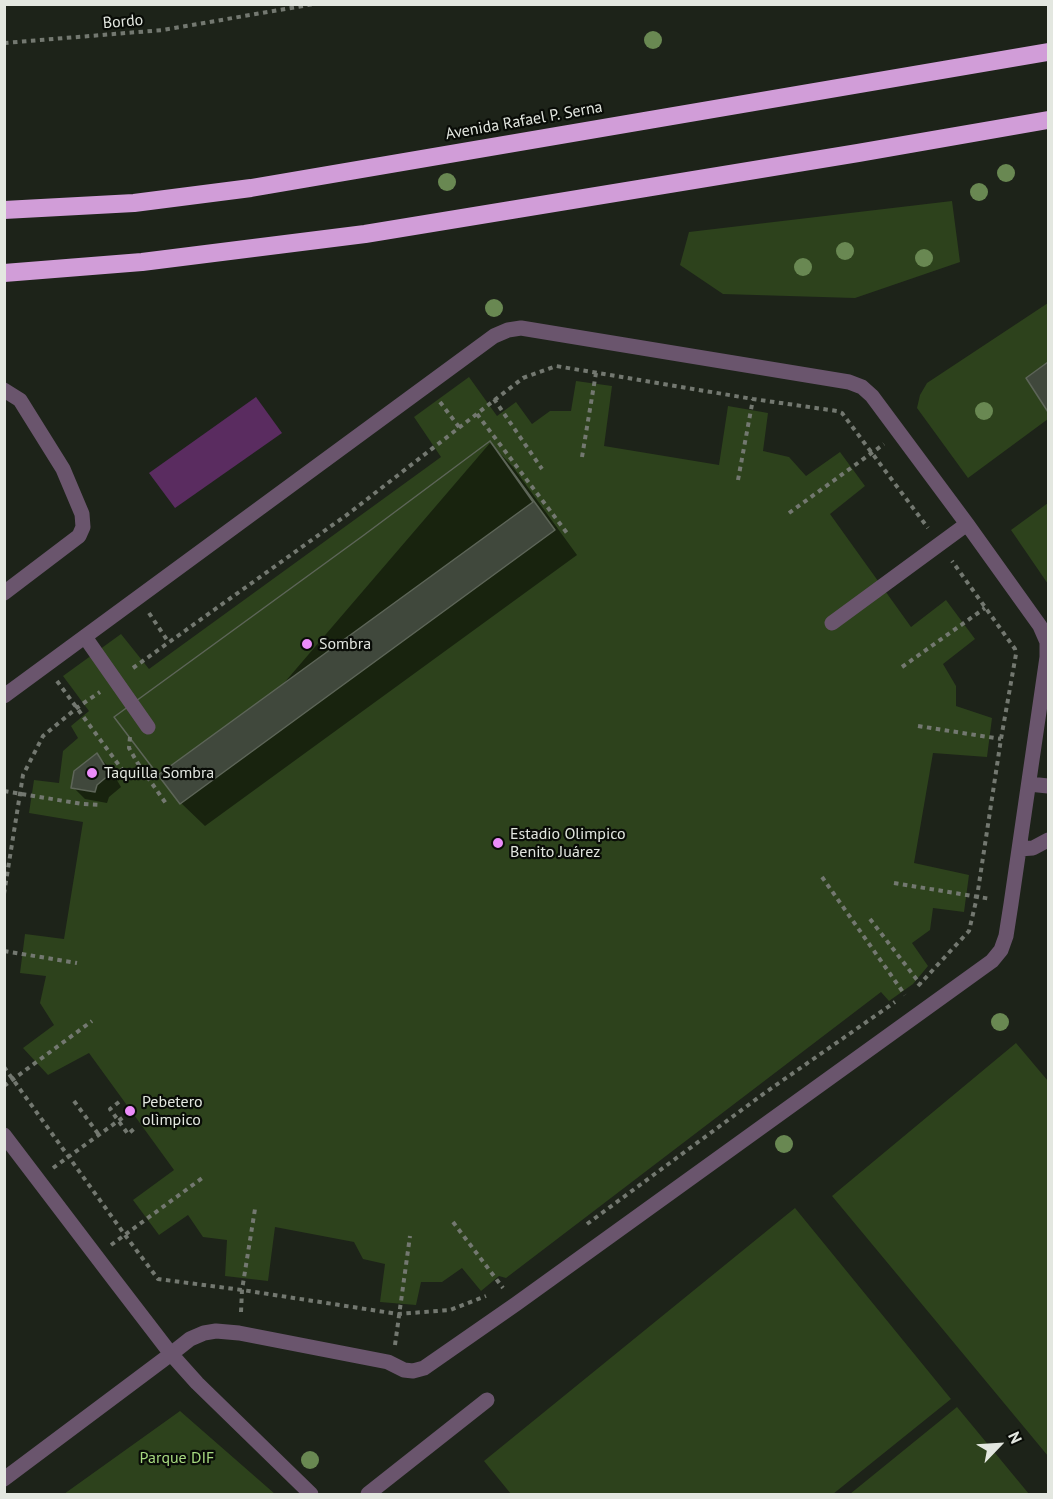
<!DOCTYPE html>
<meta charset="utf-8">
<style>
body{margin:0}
#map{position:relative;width:1053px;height:1499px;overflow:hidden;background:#1d2319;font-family:"PT Sans",sans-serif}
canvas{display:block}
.frame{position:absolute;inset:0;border:6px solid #e3e7e0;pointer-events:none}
.north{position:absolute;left:969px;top:1415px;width:60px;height:60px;-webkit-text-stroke:4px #090c07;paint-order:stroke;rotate:65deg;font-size:16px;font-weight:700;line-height:24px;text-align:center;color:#e3e7e0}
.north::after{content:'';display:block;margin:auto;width:21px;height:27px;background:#e3e7e0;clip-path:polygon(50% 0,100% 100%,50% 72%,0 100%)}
</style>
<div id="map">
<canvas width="1053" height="1499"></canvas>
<div class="frame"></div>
<div class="north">N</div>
</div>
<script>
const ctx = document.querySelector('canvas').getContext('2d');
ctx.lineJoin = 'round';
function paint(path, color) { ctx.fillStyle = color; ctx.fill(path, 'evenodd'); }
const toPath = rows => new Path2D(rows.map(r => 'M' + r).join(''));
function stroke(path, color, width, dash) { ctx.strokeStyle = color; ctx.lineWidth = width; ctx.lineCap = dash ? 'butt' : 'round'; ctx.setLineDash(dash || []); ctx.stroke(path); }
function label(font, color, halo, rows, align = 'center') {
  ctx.font = font + ' "PT Sans",sans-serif'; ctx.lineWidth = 4.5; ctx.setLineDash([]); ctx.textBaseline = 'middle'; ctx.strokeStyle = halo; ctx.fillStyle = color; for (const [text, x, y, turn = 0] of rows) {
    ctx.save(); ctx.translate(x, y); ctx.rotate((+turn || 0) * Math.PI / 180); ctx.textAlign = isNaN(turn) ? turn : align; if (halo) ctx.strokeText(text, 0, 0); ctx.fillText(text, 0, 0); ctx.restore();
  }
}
paint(toPath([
 [952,201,960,262,855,298,723,294,680,265,689,232],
 [1048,303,1048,362,1026,378,1048,412,1048,419,968,478,917,408,920,395,927,383],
 [469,377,497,416,516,402,532,424,550,411,571,411,576,381,612,386,604,446,719,465,728,406,768,413,763,451,789,457,806,476,840,452,865,486,830,514,911,627,946,600,975,639,943,664,956,686,956,706,992,718,987,757,933,753,914,863,969,875,964,912,933,908,930,930,912,943,928,966,913,984,889,1001,881,992,506,1278,499,1276,481,1291,462,1268,442,1282,421,1282,416,1305,380,1302,385,1264,363,1259,354,1242,275,1227,268,1281,225,1276,227,1240,203,1237,188,1215,159,1235,133,1200,174,1170,89,1053,48,1075,23,1048,54,1025,40,1003,46,976,20,973,25,934,64,939,83,822,29,813,34,780,59,783,63,751,78,738,71,726,89,711,63,676,121,634,149,669,441,457,414,417],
 [1048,503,1048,584,1011,530],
 [1016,1043,1048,1081,1048,1456,832,1196],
 [795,1208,951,1399,833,1494,511,1494,484,1461],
 [957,1407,1029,1494,850,1494],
 [180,1411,275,1494,64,1494]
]), '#2d421c');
paint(toPath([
 [256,397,282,433,175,508,149,473]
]), '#5a2c60');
paint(toPath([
 [1048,364,1048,409,1028,379],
 [490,443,513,467,577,555,205,826,181,803],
 [97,755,109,767,121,787,109,797,107,803,85,799,73,787]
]), '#0007');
const building = toPath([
 [1048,362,1048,412,1026,378,1048,362],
 [490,441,533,502,158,775,114,717,364,535,490,441],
 [490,441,555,530,180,804,114,717,364,535,490,441],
 [97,753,110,774,97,785,95,792,71,788,74,771,97,753]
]);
paint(building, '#40483c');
stroke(building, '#5d6558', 1.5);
stroke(toPath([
 [4,43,163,30,314,4],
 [494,399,542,469],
 [440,402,459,427],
 [477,414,567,533],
 [582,457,596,373],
 [738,480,753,399],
 [789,513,884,444],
 [149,613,169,643],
 [902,667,985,608],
 [133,668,348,514,523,378,556,366,753,399,837,411,842,413,928,528],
 [57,681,124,772],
 [918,726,1001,739],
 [130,737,129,748,137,762,167,805],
 [4,791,82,804,100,805],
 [822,877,905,995],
 [894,883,991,899],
 [4,894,23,775,43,736,78,707,100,692],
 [870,919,921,985],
 [4,951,77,963],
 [918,986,969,931,977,897,1001,739,1016,654,1015,649,952,561],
 [4,1067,125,1235,158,1279,242,1290,398,1314,450,1310,486,1296],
 [4,1086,92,1021],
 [74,1101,99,1135],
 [119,1102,110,1109,128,1134,136,1127],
 [53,1168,125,1116],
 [453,1222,503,1288],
 [587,1224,766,1092,895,1002],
 [111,1245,205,1176],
 [241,1312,242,1290,255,1209],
 [395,1345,410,1236]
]), '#737870', 4, [4.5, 4.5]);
stroke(toPath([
 [4,390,20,400,63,469,82,514,83,527,79,536,4,593],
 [832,623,967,524],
 [85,637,148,727],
 [4,696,494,336,508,330,521,328,849,382,862,387,872,396,967,524,1040,626,1047,642,1047,657,1011,904,1006,936,1001,950,992,961,516,1304,424,1368,413,1371,404,1370,388,1362,239,1333,216,1331,204,1333,190,1339,171,1354,115,1281,4,1135],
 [1029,784,1048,786],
 [1019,849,1033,848,1048,840],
 [4,1479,171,1354,197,1383,311,1494],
 [368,1494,487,1400]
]), '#6a556d', 15);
stroke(toPath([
 [4,210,134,203,251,188,1048,52],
 [4,273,142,262,365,234,858,153,1048,120]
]), '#d19dd8', 18);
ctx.fillStyle = '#698852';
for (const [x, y] of [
 [653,40],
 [1006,173],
 [447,182],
 [979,192],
 [845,251],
 [924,258],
 [803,267],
 [494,308],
 [984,411],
 [1000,1022],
 [784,1144],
 [310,1460]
]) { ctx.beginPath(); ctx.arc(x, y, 9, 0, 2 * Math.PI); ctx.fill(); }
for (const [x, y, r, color] of [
 [307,644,6,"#ec8cfa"],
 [92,773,6,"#ec8cfa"],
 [498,843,6,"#ec8cfa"],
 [130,1111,6,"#ec8cfa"]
]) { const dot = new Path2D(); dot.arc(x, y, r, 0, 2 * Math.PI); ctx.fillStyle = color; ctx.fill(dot); stroke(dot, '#090c07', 2); }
label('16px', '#e3e7e0', '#090c07', [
 ["Bordo",123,22,-5],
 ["Avenida Rafael P. Serna",524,121,-10]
]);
label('16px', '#e3e7e0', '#090c07', [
 ["Sombra",319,644],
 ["Taquilla Sombra",104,773],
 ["Estadio Olimpico",510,834],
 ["Benito Juárez",510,852],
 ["Pebetero",142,1102],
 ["olìmpico",142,1120]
], 'left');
label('16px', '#a7da80', '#090c07', [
 ["Parque DIF",177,1458]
]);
</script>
